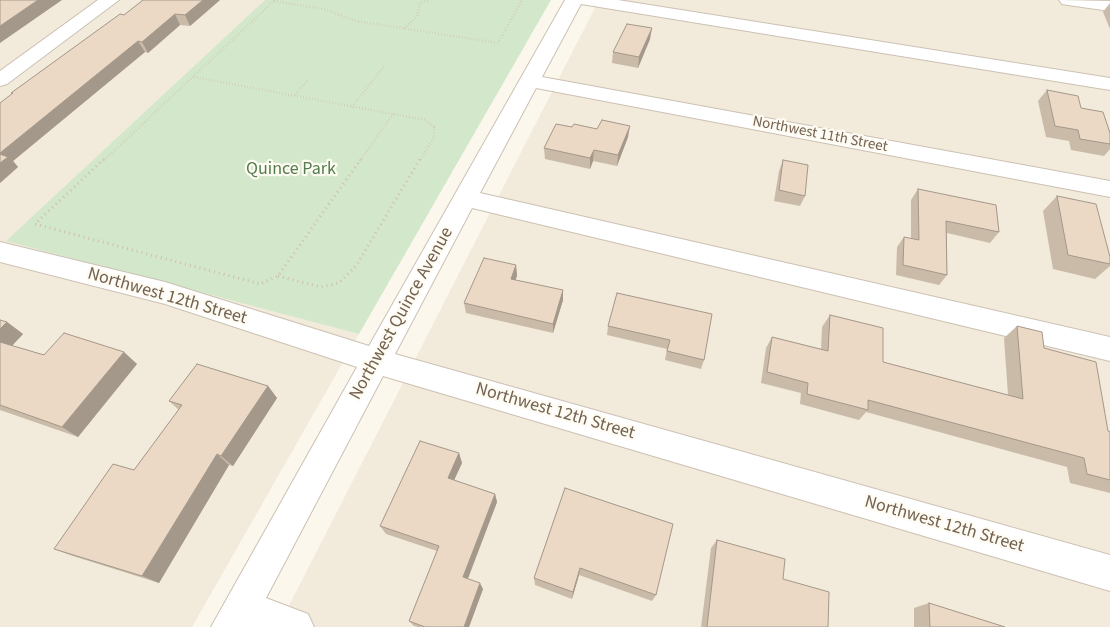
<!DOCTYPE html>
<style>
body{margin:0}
canvas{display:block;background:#fbf7ec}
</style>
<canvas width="1110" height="627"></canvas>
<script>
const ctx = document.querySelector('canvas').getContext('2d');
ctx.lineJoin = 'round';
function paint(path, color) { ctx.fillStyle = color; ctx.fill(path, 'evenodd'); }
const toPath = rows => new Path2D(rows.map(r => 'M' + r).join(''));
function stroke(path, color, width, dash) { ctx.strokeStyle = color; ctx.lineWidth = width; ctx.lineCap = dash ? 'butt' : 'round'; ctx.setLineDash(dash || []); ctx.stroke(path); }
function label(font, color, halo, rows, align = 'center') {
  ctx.font = font + ' "Source Sans 3",sans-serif'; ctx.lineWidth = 4.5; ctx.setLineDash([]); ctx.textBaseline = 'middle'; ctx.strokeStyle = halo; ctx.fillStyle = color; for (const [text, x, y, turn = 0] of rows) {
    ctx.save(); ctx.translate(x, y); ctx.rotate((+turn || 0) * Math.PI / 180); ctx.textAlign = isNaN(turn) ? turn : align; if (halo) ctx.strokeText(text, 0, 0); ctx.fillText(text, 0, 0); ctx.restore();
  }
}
paint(toPath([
 [0,0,265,0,7,241,359,334,192,627,0,627],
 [599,0,1110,0,1110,627,278,627]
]), '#f2eadb');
paint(toPath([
 [265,0,551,0,359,334,6,241]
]), '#d3e7cb');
const minor = toPath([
 [98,0,119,0,7,84,0,86,0,71,98,0],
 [565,0,618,0,1110,78,1110,90,581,4,542,77,1110,181,1110,197,536,88,480,193,1110,337,1110,361,472,208,395,354,1110,555,1110,591,383,376,266,598,308,614,314,627,211,627,357,367,165,304,0,262,0,242,165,282,369,346,565,0],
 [1059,0,1110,1,1110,11,1068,5,1062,4,1059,0]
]);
stroke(minor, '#ccc1b3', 2);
stroke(toPath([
 [274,1,324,9,356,21,498,43,522,0],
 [404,28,417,17,420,3,428,0],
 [194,77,425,120,434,127,434,137,420,161],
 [295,95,309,79],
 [352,107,385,65],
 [103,161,275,0],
 [360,161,393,114]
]), '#d2bfa9', 2.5, [0.5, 2.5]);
stroke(toPath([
 [104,159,35,224,260,284,278,276,361,159],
 [278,276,321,287,339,283,356,266,420,159]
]), '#d2bfa9', 3, [1, 4]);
paint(minor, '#fff');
paint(toPath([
 [143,0,220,0,190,26,180,25,148,53,145,52,13,161,18,167,0,183,12,94,11,93,124,15],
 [1110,3,1110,29,1103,12],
 [650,39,638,68,612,63,613,52],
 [1047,90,1081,108,1110,133,1110,149,1104,156,1071,150,1069,141,1046,137,1038,101],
 [572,127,628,137,617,166,593,161,590,169,545,159,544,148],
 [783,160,805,196,800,206,774,201,779,171],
 [918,189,999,232,990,243,947,233,947,275,939,285,896,275,897,247,904,237,911,239,911,200],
 [1057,196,1110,257,1110,266,1095,279,1053,269,1043,211],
 [516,265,517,276,515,280,563,300,553,333,466,313,464,303],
 [617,293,704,360,701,369,665,360,667,349,607,335,608,326],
 [830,315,883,362,1008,395,1004,338,1017,326,1044,348,1108,431,1110,432,1110,493,1070,483,1067,467,866,412,859,420,800,404,801,393,761,383,766,348,772,337,821,349,822,327],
 [0,320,7,322,23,334,12,346,44,355,137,364,78,437,0,410],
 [268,386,277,398,233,466,229,465,159,583,73,556,54,549,134,470,179,410,169,401],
 [459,453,462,463,454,480,495,494,497,502,468,579,483,589,469,627,418,627,414,626,409,621,437,551,386,534,380,526],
 [565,488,656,595,652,601,579,575,572,599,535,585,534,578],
 [717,540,828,627,701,627,711,548],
 [929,603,1005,627,914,627,914,608]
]), '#cabba9');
paint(toPath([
 [38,0,62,0,0,43,0,26],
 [203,0,220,0,190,26,185,15],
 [175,14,180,25,148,53,142,42],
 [652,28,650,39,638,68,639,57],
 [138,41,145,52,13,161,18,167,0,183,0,153],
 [630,126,628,137,617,166,618,155],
 [594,150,593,161,590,169,590,158],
 [516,265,517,276,512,289,511,279],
 [563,290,563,300,553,333,553,324],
 [7,322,23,334,6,352,0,347,0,329],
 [124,352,137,364,78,437,62,427],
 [268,386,277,398,233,466,221,456],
 [459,453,462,463,451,487,448,478],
 [217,454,229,465,159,583,142,576],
 [495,494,497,502,466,583,463,577],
 [580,568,579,575,572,599,573,592],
 [480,583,483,589,469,627,464,627]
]), '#a4988a');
const building = toPath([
 [0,0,38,0,0,26,0,0],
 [143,0,203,0,185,15,175,14,142,42,138,41,0,153,0,103,13,93,11,93,120,14,124,15,143,0],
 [627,24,652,28,639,57,613,52,627,24],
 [1047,90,1078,96,1081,108,1103,112,1110,133,1110,144,1080,139,1078,130,1055,126,1047,90],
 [602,120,630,126,618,155,594,150,590,158,544,148,556,124,572,127,574,124,597,129,602,120],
 [0,154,8,157,0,163,0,154],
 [783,160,808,165,805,196,779,190,783,160],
 [918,189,996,205,999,232,946,221,947,275,903,265,904,237,919,240,918,189],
 [1057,196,1096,204,1110,257,1110,264,1068,255,1057,196],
 [484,258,516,265,511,279,563,290,553,324,464,303,484,258],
 [617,293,712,314,704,360,667,351,670,340,608,326,617,293],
 [830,315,883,328,883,362,1023,399,1017,326,1042,332,1044,348,1096,362,1108,431,1110,432,1110,480,1087,474,1084,458,868,400,868,410,807,394,808,383,767,372,772,337,828,351,830,315],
 [0,320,7,322,0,329,0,320],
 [64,333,124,352,62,427,0,405,0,342,44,355,64,333],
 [197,364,268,386,221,456,217,454,142,576,54,549,113,464,134,470,182,405,169,401,197,364],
 [420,441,459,453,448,478,495,494,463,577,480,583,464,627,425,627,409,621,439,546,380,526,420,441],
 [565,488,673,524,656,595,580,568,573,592,534,578,565,488],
 [717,540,785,559,783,579,829,592,828,627,707,627,717,540],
 [929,603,1005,627,930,627,929,603]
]);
paint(building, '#ebd9c5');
stroke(building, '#a4988a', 1);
label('15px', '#746251', '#fdfbf2', [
 ["Northwest 11th Street",820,135,11]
]);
label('18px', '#547d4e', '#fdfbf2', [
 ["Quince Park",291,170]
]);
label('18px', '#746251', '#fdfbf2', [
 ["Northwest 12th Street",167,297,16],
 ["Northwest Quince Avenue",402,314,-61],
 ["Northwest 12th Street",555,412,16],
 ["Northwest 12th Street",944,525,16]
]);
</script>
